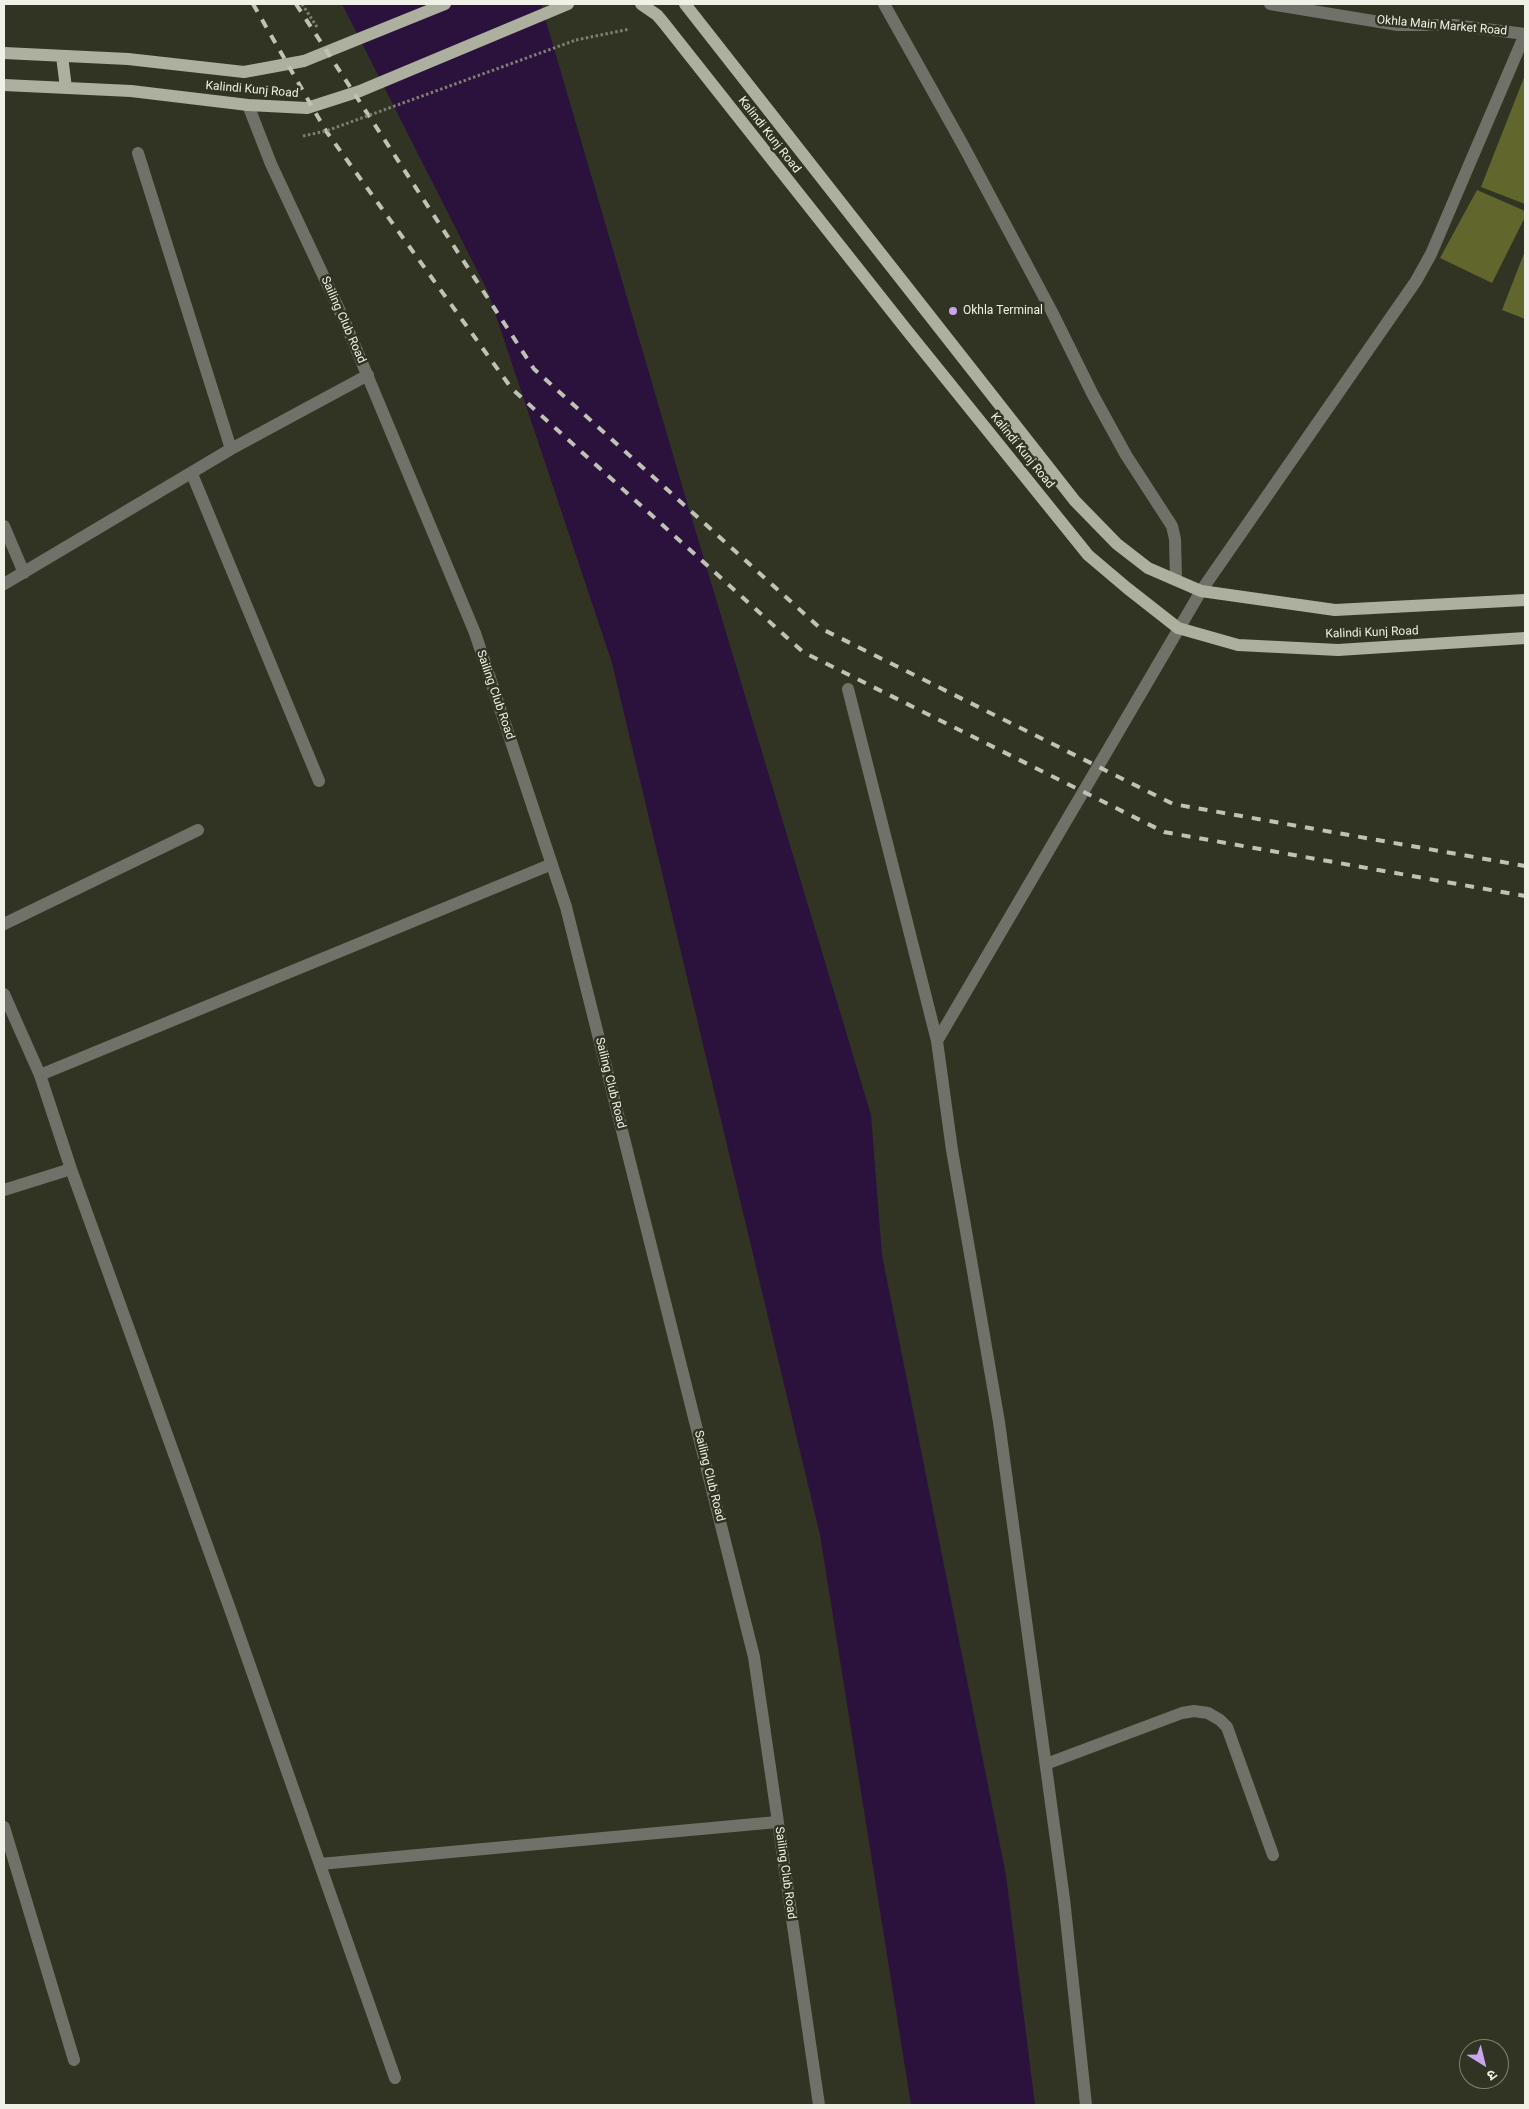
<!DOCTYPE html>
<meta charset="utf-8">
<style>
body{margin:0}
#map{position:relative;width:1529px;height:2109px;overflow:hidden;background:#323423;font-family:Roboto,"Noto Sans Devanagari",sans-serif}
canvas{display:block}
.frame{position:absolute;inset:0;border:5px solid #f0f1e6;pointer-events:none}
.north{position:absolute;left:1459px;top:2039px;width:50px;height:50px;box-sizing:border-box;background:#323423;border:1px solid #7e8071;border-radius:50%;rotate:144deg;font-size:14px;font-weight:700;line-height:20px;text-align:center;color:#f0f1e6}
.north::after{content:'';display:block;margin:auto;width:18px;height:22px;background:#c9a5ee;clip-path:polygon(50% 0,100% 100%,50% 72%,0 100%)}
</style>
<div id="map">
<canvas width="1529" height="2109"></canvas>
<div class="frame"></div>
<div class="north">उ</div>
</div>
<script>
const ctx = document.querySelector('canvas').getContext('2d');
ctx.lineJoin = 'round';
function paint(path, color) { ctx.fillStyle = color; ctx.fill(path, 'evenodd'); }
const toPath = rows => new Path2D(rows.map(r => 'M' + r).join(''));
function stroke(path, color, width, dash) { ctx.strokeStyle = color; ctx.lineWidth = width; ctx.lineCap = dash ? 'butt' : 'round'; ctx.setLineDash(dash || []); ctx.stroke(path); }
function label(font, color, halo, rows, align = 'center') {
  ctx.font = font + ' Roboto,sans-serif'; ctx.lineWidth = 5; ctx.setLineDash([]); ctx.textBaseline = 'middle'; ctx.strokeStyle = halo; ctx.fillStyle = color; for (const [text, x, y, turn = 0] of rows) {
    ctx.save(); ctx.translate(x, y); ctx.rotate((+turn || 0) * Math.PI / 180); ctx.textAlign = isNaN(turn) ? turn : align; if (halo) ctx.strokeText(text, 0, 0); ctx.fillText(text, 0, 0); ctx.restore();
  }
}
paint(toPath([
 [342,4,541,4,686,499,871,1115,882,1255,1006,1875,1035,2105,911,2105,820,1535,612,663,488,292]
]), '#2a123d');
paint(toPath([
 [1525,75,1525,204,1481,187],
 [1477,190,1525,211,1525,217,1492,283,1440,258],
 [1525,251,1525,319,1502,310]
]), '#61672c');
stroke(toPath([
 [302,4,317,27],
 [576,40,630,29]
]), '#7e7f71', 3, [2.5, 2.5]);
stroke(toPath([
 [884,4,964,147,1051,310,1093,395,1126,455,1172,526,1175,539,1176,580],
 [1270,4,1398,25,1454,25,1525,34],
 [248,105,271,164,345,322,475,633,566,907,754,1657,819,2105],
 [138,153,231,449],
 [192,474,319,781],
 [4,526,24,573],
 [4,584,231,449,368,375],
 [848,689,937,1041,952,1150,999,1422,1064,1899,1086,2105],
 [4,924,198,830],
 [4,994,40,1075,71,1169,230,1609,395,2078],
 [937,1041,1201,591,1416,281,1431,254,1525,34],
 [40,1075,552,864],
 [4,1190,71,1169],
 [1046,1764,1182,1713,1194,1711,1208,1713,1220,1720,1227,1727,1273,1855],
 [4,1827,74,2060],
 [320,1864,777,1822]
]), '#707269', 12);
stroke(toPath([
 [641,4,657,15,663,22,909,333,1088,555,1127,588,1178,628,1238,645,1338,650,1525,638],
 [685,4,1075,501,1117,544,1148,568,1201,591,1335,610,1525,600],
 [4,53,128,59,244,72,304,61,445,4],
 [62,56,66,88],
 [4,85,131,91,248,105,307,108,360,91,568,4]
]), '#adb09e', 12);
stroke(toPath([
 [253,4,326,131,512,389,803,652,1164,832,1525,896],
 [296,4,534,369,820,628,1173,804,1525,866]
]), '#c0c2b5', 4, [9, 9]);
stroke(toPath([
 [303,136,326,131,576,40]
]), '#7e7f71', 3, [2.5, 2.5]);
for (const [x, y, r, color] of [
 [953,311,5,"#c9a5ee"]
]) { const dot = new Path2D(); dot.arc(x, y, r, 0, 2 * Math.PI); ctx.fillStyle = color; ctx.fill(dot); stroke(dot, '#323423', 2); }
label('12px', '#f0f1e6', '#323423', [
 ["Okhla Main Market Road",1442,26,5],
 ["Kalindi Kunj Road",252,90,5],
 ["Kalindi Kunj Road",769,135,52],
 ["Sailing Club Road",343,320,66],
 ["Kalindi Kunj Road",1022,451,51],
 ["Kalindi Kunj Road",1372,633,-2],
 ["Sailing Club Road",495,695,71],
 ["Sailing Club Road",610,1083,76],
 ["Sailing Club Road",709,1476,76],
 ["Sailing Club Road",785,1873,82]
]);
label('12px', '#f0f1e6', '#323423', [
 ["Okhla Terminal",963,311]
], 'left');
</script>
